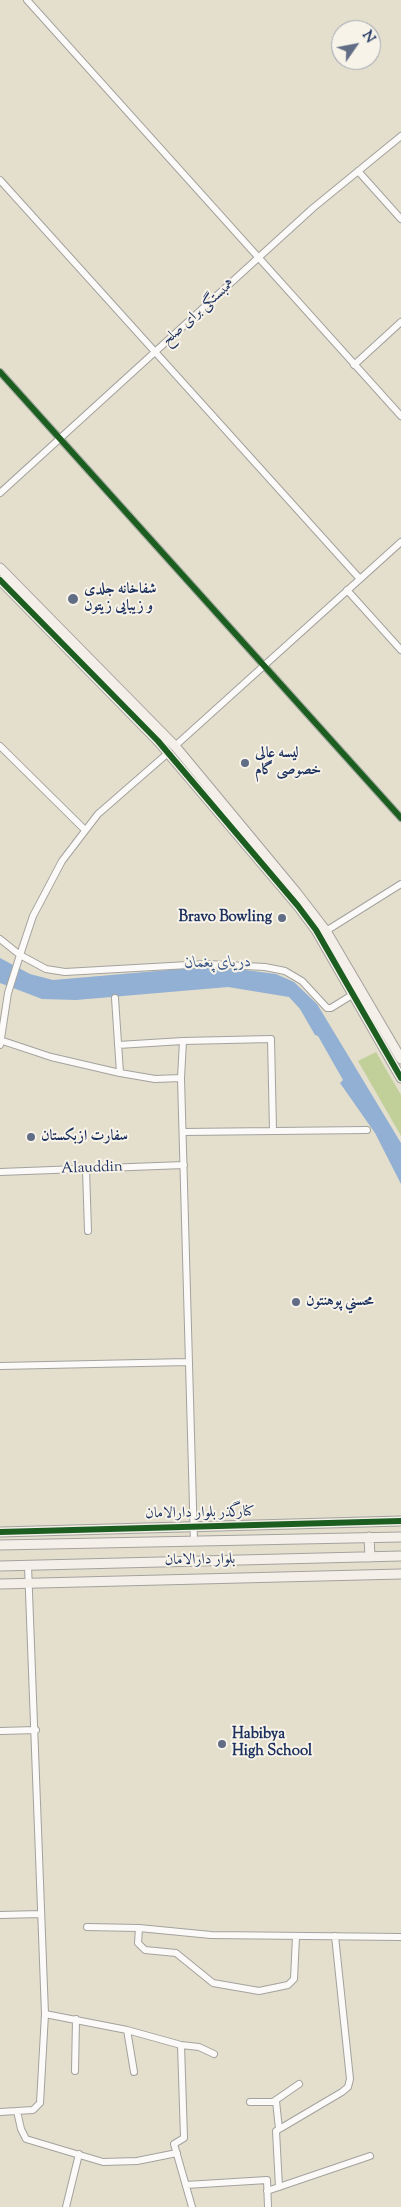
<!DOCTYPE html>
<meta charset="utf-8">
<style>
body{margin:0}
#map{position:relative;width:401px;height:2207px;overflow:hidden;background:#e4decd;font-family:"Sorts Mill Goudy",serif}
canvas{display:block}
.north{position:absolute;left:331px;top:20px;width:50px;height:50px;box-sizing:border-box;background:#f7f3e8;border:1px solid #9fa5b1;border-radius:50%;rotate:57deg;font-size:14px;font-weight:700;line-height:20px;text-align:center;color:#1b2f5e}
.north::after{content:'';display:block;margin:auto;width:18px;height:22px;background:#616c85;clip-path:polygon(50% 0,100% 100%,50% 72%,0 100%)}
</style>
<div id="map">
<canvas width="401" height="2207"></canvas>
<div class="north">N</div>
</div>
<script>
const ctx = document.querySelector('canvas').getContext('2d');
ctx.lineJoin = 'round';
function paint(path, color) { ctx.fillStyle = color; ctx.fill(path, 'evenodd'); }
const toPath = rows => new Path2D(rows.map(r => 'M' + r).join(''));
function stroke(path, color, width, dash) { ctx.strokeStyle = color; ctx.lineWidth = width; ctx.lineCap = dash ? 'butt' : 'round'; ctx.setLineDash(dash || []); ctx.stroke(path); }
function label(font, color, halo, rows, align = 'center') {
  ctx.font = font + ' "Sorts Mill Goudy",Amiri,serif'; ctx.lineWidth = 4; ctx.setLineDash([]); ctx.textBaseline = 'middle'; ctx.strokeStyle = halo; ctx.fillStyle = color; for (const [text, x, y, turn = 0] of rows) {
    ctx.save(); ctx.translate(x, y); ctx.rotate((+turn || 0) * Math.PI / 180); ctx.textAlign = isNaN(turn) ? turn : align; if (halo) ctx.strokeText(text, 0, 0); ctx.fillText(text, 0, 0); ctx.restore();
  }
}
paint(toPath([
 [376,1052,401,1095,401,1136,358,1061]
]), '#c1d099');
paint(toPath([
 [0,958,30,974,53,980,215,966,276,974,294,982,317,1004,401,1143,401,1184,375,1133,340,1083,343,1080,318,1036,315,1035,300,1009,289,997,228,987,76,1000,42,999,0,983]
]), '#91b0d4');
const street = toPath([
 [27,0,401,416],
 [358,171,401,219],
 [0,180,360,579],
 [354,365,401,322],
 [0,372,401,818],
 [0,493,313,208,401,136],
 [347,590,401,650],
 [0,746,85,830],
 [175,746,401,542],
 [326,931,401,884],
 [0,939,20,955,46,969,65,972,206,964,265,967,285,971,302,981,327,1008,331,1008,352,995],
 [115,998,120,1073],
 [0,1040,51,1057,120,1073,155,1079,181,1078],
 [183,1041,181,1078,194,1542],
 [0,1045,8,993,20,955,33,916,62,861,98,814,168,753],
 [118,1045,183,1041,271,1039,273,1130],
 [183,1132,367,1130],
 [86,1169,88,1231],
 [0,1172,184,1165],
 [0,1366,188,1362],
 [0,1731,36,1730],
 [0,1915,40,1914],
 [87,1927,139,1928,211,1935,401,1937],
 [139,1928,138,1943,145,1950,176,1953,213,1983,259,1991,288,1985,294,1979,296,1937],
 [45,2014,127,2030,181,2045,199,2047,214,2054],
 [127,2030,134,2072],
 [181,2045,184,2138,174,2144,192,2207],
 [75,2071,76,2019],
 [276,2101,279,2129],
 [250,2102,273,2102,299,2084],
 [17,2111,21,2129,26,2139,103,2162,137,2161,177,2153],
 [0,2112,33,2110,40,2103,45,2014,28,1566],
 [186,2185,267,2180,268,2207],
 [279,2187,276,2131,342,2092,348,2087,350,2079,335,1936],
 [267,2191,370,2156],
 [66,2207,79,2154]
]);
const secondary = toPath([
 [0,568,175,746,296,892,326,931,401,1059],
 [0,580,158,741,298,906,316,930,401,1078],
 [0,1532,401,1521],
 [369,1537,370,1557],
 [0,1545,401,1537],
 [0,1566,401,1556],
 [0,1584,401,1574]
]);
stroke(street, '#a3a29e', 8);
stroke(secondary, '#a3a29e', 11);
stroke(street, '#fbfaf8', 6);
stroke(secondary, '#f4f0e9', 9);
stroke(toPath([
 [0,372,401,818],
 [0,580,158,741,298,906,316,930,401,1078],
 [0,1532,401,1521]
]), '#1b5e20', 6);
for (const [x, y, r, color] of [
 [73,599,6,"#616c85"],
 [245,763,5,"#616c85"],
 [282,918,5,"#616c85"],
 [31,1137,5,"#616c85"],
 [296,1302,5,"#616c85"],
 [222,1744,5,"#616c85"]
]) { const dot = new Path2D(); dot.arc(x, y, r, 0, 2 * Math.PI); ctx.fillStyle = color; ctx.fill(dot); stroke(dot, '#f7f3e8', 2); }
label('15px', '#1b2f5e', '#f7f3e8', [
 ["همبستگی برای صلح",199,313,-42],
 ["Alauddin",92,1169,-2],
 ["کنارگذر بلوار دارالامان",200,1514,-1],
 ["بلوار دارالامان",200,1561,-1]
]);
label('bold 15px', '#1b2f5e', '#f7f3e8', [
 ["شفاخانه جلدی",84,590],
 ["و زیبایی زیتون",84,607],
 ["لیسه عالی",255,754],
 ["خصوصی گام",255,771],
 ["Bravo Bowling",272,918,"right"],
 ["سفارت ازبکستان",41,1137],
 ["محسني پوهنتون",306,1302],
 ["Habibya",232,1735],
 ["High School",232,1752]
], 'left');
label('italic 16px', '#385688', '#f7f3e8', [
 ["دریای پغمان",218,964,-1]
]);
</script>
